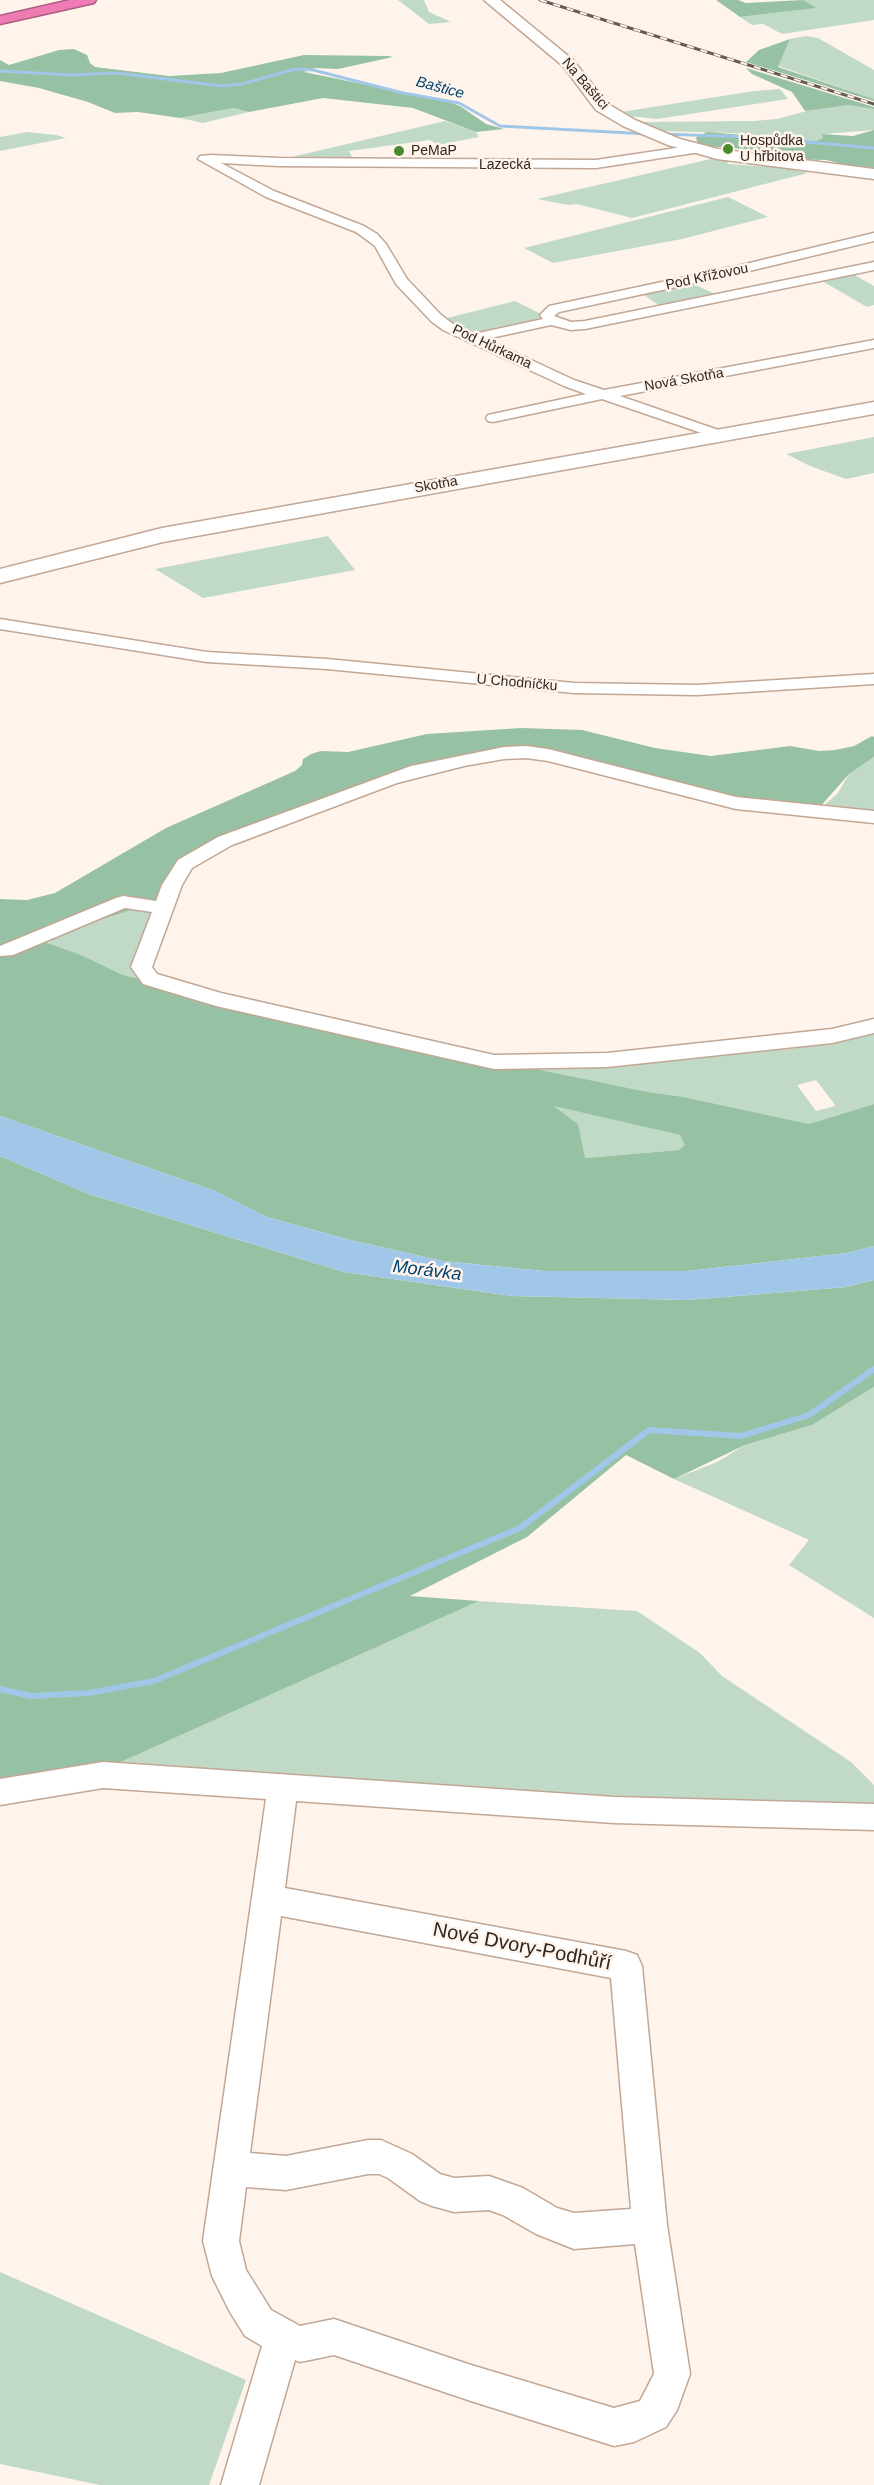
<!DOCTYPE html>
<meta charset="utf-8">
<style>
body{margin:0}
canvas{display:block;background:#fff4ec}
</style>
<canvas width="874" height="2485"></canvas>
<script>
const ctx = document.querySelector('canvas').getContext('2d');
ctx.lineJoin = 'round';
function paint(path, color) { ctx.fillStyle = color; ctx.fill(path, 'evenodd'); }
const toPath = rows => new Path2D(rows.map(r => 'M' + r).join(''));
function stroke(path, color, width, dash) { ctx.strokeStyle = color; ctx.lineWidth = width; ctx.lineCap = dash ? 'butt' : 'round'; ctx.setLineDash(dash || []); ctx.stroke(path); }
function label(font, color, halo, rows, align = 'center') {
  ctx.font = font + ' Arial,sans-serif'; ctx.lineWidth = 5; ctx.setLineDash([]); ctx.textBaseline = 'middle'; ctx.strokeStyle = halo; ctx.fillStyle = color; for (const [text, x, y, turn = 0] of rows) {
    ctx.save(); ctx.translate(x, y); ctx.rotate((+turn || 0) * Math.PI / 180); ctx.textAlign = isNaN(turn) ? turn : align; if (halo) ctx.strokeText(text, 0, 0); ctx.fillText(text, 0, 0); ctx.restore();
  }
}
paint(toPath([
 [398,0,424,0,429,12,451,22,429,24],
 [803,0,874,0,874,20,782,34,763,24,752,25,740,17,815,8],
 [806,36,818,38,874,70,874,99,778,66,790,39],
 [780,89,788,99,657,119,628,116,621,112,754,91],
 [848,105,874,109,874,130,823,134,823,138,816,141,732,133,659,131,638,122,754,121,777,119,814,109],
 [234,108,249,112,203,123,180,118],
 [445,121,476,132,479,137,438,145,430,140,349,151,354,161,283,159],
 [27,132,56,135,66,138,0,151,0,137],
 [715,158,726,160,728,164,785,168,808,173,632,218,577,204,568,205,537,199],
 [728,197,768,217,682,239,553,263,524,248],
 [853,274,874,286,874,305,867,307,822,281],
 [694,284,719,296,662,308,643,294],
 [515,301,541,314,539,319,478,332,466,331,443,319],
 [874,437,874,473,846,479,810,466,786,454],
 [328,536,355,570,203,598,155,569],
 [874,757,874,813,821,808,838,793,849,774],
 [156,902,136,965,139,979,123,975,81,955,47,944,60,933],
 [874,1033,874,1104,809,1124,684,1097,648,1092,536,1069,791,1049],
 [816,1080,835,1105,835,1106,816,1111,797,1085],
 [553,1105,680,1135,686,1145,679,1150,584,1158,578,1124],
 [874,1387,874,1618,789,1565,809,1540,674,1479,717,1462,745,1445,812,1425],
 [479,1601,637,1611,700,1653,722,1676,851,1762,874,1785,874,1811,101,1771],
 [0,2272,246,2380,209,2485,100,2485,0,2464]
]), '#c0dac7');
paint(toPath([
 [716,0,738,0,746,3,803,0,816,8,740,17],
 [790,39,778,67,874,99,874,101,746,62,759,50],
 [74,49,87,55,90,63,95,67,169,76,221,73,304,55,388,56,393,57,338,69,315,68,304,72,446,101,460,106,486,124,504,129,476,132,413,108,323,98,249,112,234,108,180,118,138,112,115,113,88,102,39,88,0,81,0,60,9,65,59,50],
 [746,68,874,107,874,109,848,105,805,111,792,92,752,74],
 [874,130,874,172,826,160,783,159,754,150,706,146,697,142,696,137,707,132,816,141,823,138,822,134,853,136],
 [521,728,582,730,655,748,711,756,790,746,819,751,835,750,854,746,872,736,874,737,874,757,849,774,818,809,710,800,539,759,506,757,480,761,401,781,205,857,191,865,156,902,60,933,47,943,81,955,123,975,499,1066,536,1069,648,1092,684,1097,809,1124,874,1104,874,1246,847,1253,688,1271,544,1271,443,1261,350,1240,267,1217,215,1191,0,1116,0,899,27,900,55,893,166,828,295,771,302,765,303,759,311,754,321,751,348,752,427,734],
 [554,1106,680,1135,685,1145,679,1150,585,1158,578,1124],
 [0,1156,89,1194,344,1272,512,1296,688,1300,846,1287,874,1280,874,1387,812,1425,745,1445,674,1479,626,1455,527,1537,410,1596,479,1601,101,1771,0,1784]
]), '#97c1a3');
paint(toPath([
 [0,1116,215,1191,267,1217,350,1240,443,1261,544,1271,688,1271,847,1253,874,1246,874,1280,846,1287,688,1300,512,1296,344,1272,89,1194,0,1156]
]), '#a1c7e8');
stroke(toPath([
 [0,71,71,75,116,73,222,86,242,84,295,69,313,70,403,93,459,103,500,126,648,134],
 [662,134,750,137,874,148]
]), '#a1c7e8', 3);
stroke(toPath([
 [0,1689,31,1696,89,1693,154,1681,520,1528,649,1430,741,1436,809,1415,874,1369]
]), '#a1c7e8', 6);
const street = toPath([
 [696,145,700,146,700,152,596,168,278,166,221,163,274,191,364,226,377,234,386,244,407,279,441,315,453,324,474,334,543,319,540,315,549,306,737,266,874,233,874,241,737,274,559,312,554,316,571,322,585,321,874,262,874,270,585,329,571,330,551,325,486,339,574,380,604,390,874,340,874,348,620,396,724,432,726,435,724,438,719,439,602,399,493,422,488,421,486,418,488,415,586,394,564,386,443,330,431,321,396,284,375,246,367,240,356,232,266,197,198,159,200,156,211,155,278,158,596,160,696,145],
 [0,619,207,652,327,659,574,683,697,685,874,674,874,684,697,695,574,693,327,669,207,662,0,629,0,619],
 [526,746,548,749,736,797,874,811,874,823,736,809,548,761,526,758,504,759,464,766,397,783,232,845,192,868,182,885,152,967,157,974,221,993,494,1055,607,1053,832,1029,874,1019,874,1033,832,1043,607,1067,494,1069,216,1006,143,984,131,967,152,912,125,908,13,955,0,956,0,946,116,898,123,896,156,901,162,885,178,860,218,837,411,766,504,747,526,746],
 [103,1762,614,1797,874,1804,874,1830,614,1823,296,1801,285,1888,626,1951,637,1955,642,1966,667,2225,690,2374,677,2410,666,2427,634,2442,614,2446,471,2401,334,2355,300,2362,295,2360,259,2485,221,2485,262,2346,245,2336,230,2312,212,2276,203,2241,266,1799,103,1788,0,1805,0,1779,103,1762],
 [281,1916,611,1978,631,2209,574,2213,557,2208,523,2188,489,2176,454,2178,440,2174,412,2154,381,2140,368,2140,286,2156,250,2153,281,1916],
 [368,2174,379,2174,388,2178,420,2201,432,2206,454,2212,489,2210,503,2215,536,2234,574,2249,635,2244,654,2374,640,2401,614,2408,471,2365,334,2319,300,2326,271,2310,246,2270,239,2241,246,2187,286,2190,368,2174]
]);
const secondary = toPath([
 [484,0,500,0,573,60,608,104,635,120,680,139,718,149,874,169,874,179,717,159,668,145,623,126,596,110,563,66,484,0],
 [874,402,874,414,163,542,0,583,0,569,162,528,874,402]
]);
const highway = toPath([
 [70,0,96,0,94,3,0,24,0,16,70,0]
]);
stroke(street, '#c1a794', 3);
stroke(secondary, '#c1a794', 3);
stroke(highway, '#ac5e80', 3);
paint(street, '#fff');
paint(secondary, '#fff');
paint(highway, '#ee7bb4');
const rail = toPath([
 [540,0,874,104]
]);
stroke(rail, '#655b53', 3);
stroke(rail, '#fff4ec', 2, [7]);
for (const [x, y, r, color] of [
 [728,149,6,"#498a2d"],
 [399,151,6,"#498a2d"]
]) { const dot = new Path2D(); dot.arc(x, y, r, 0, 2 * Math.PI); ctx.fillStyle = color; ctx.fill(dot); stroke(dot, '#fff4ec', 2); }
label('14px', '#31271f', '#fff4ec', [
 ["Na Baštici",585,84,49],
 ["Lazecká",505,165],
 ["Pod Křížovou",707,277,-12],
 ["Pod Hůrkama",492,347,25],
 ["Nová Skotňa",684,380,-10],
 ["Skotňa",436,485,-10],
 ["U Chodníčku",517,683,5]
]);
label('14px', '#31271f', '#fff4ec', [
 ["Hospůdka",740,141],
 ["U hřbitova",740,157],
 ["PeMaP",411,151]
], 'left');
label('italic 15px', '#01426c', '#fff4ec', [
 ["Baštice",440,88,15]
]);
label('italic 18px', '#01426c', '#fff4ec', [
 ["Morávka",427,1271,7]
]);
label('20px', '#31271f', '#fff4ec', [
 ["Nové Dvory-Podhůří",522,1947,11]
]);
</script>
